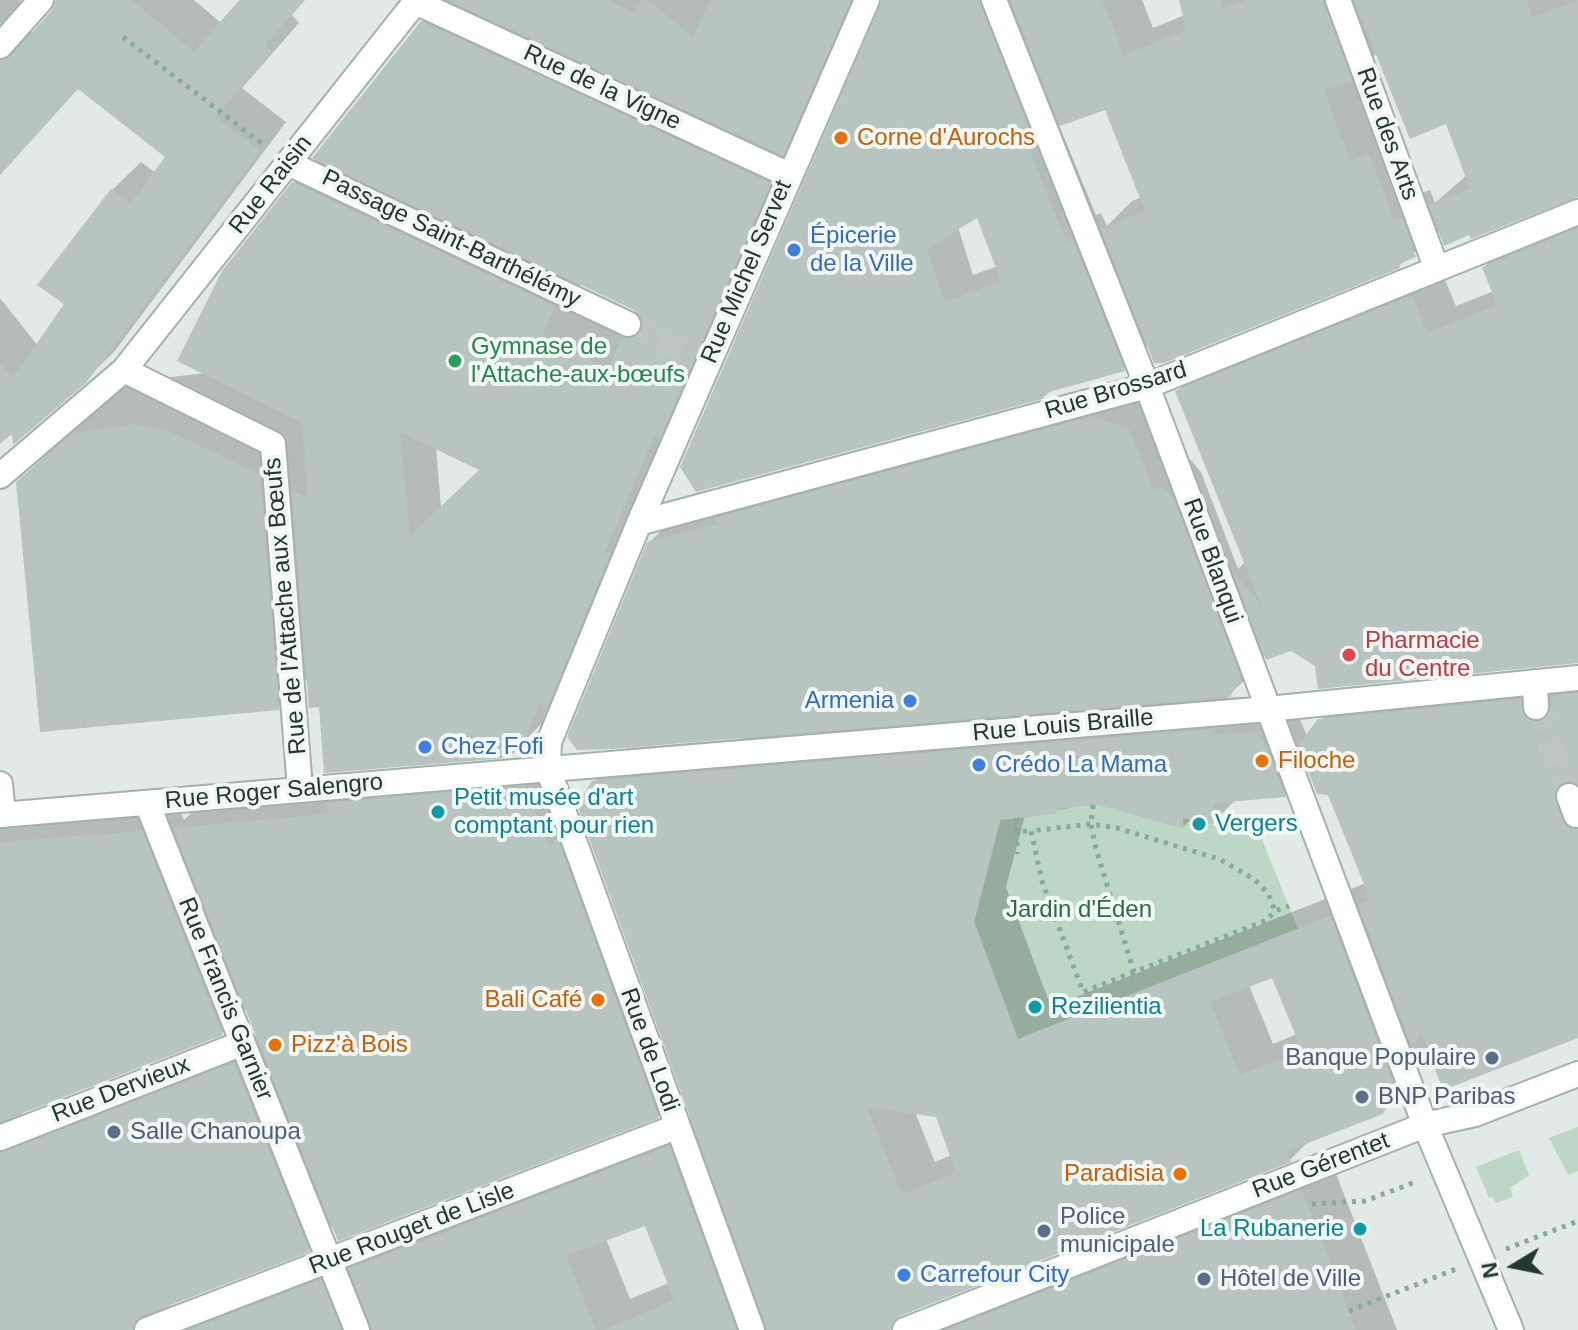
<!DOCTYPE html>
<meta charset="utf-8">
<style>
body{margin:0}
#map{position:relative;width:1578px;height:1330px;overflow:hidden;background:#e1eae6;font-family:Helvetica,sans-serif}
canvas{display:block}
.north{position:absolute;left:1474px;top:1226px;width:80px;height:80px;-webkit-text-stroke:6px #f1f7f4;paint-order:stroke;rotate:260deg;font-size:22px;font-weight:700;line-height:32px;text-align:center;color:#233833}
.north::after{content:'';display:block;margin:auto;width:28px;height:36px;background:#233833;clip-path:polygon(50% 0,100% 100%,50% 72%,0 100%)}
</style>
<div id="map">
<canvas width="1578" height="1330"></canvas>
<div class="north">N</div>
</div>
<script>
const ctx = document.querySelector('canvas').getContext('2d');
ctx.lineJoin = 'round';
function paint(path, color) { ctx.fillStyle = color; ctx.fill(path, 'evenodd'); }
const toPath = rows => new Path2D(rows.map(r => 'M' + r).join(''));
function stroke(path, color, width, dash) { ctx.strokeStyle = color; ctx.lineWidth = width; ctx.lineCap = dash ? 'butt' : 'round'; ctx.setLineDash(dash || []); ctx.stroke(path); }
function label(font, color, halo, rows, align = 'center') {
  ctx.font = font + ' Helvetica,sans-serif'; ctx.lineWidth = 8; ctx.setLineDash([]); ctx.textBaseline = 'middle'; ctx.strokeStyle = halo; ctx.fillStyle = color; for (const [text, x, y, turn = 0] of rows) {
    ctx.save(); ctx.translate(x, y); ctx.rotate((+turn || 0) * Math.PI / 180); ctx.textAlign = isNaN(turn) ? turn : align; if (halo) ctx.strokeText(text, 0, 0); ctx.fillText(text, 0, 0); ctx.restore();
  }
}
paint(toPath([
 [1112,803,1112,808,1183,829,1183,818,1261,837,1298,929,1018,1039,974,922,1001,819,1055,814,1059,809],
 [1578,1127,1578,1171,1568,1175,1549,1138],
 [1519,1150,1529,1175,1510,1188,1513,1197,1496,1203,1493,1197,1489,1198,1476,1167]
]), '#bcd8c4');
paint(toPath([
 [0,0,21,0,13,21,27,33,37,30,54,11,57,0,194,0,220,22,240,0,305,0,292,15,299,23,242,88,286,122,114,352,84,381,0,441,0,298,38,346,67,304,112,190,141,162,156,173,168,157,79,87,0,175],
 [444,0,865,0,811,125,790,145,802,151,553,712,520,745,320,705,308,678,278,708,19,482,71,430,128,382,206,373,294,183,318,158,422,22],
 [581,283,636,309,643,320,630,332,573,304],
 [436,447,482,469,441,507],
 [882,0,1142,0,1153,28,1185,15,1182,0,1578,0,1578,197,1470,233,1440,230,1399,266,1149,344,1124,369,1052,389,1045,396,697,490],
 [1376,54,1447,122,1467,175,1435,203,1430,190,1422,193,1398,126,1378,134,1356,74],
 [1107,107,1142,197,1132,201,1107,226,1101,213,1096,215,1059,125],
 [978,215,998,266,973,275,958,227],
 [1578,213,1578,662,1317,665,1292,648,1265,653,1258,667,1226,698,1244,697,1240,704,1292,699,1307,736,1348,691,1578,671,1578,1035,1429,1049,1415,1078,1381,1112,1310,1140,1290,1160,822,1330,0,1330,0,813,175,799,184,820,197,807,551,775,571,826,579,818,680,1094,658,1116,333,1225,308,1250,167,1304,178,1313,384,1236,693,1118,594,782,627,748,740,739,649,543,677,515,1123,389,1157,402,1182,463,1191,460,1201,472,1238,569,1245,562,1178,391,1206,363,1440,268,1456,306,1494,291,1484,267,1513,239],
 [1310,770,1330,793,1366,883,1051,1007,1006,887,1025,816,1098,803,1183,827,1192,818,1213,823,1236,799,1285,795],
 [1273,975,1297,1034,1273,1044,1249,985],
 [247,1008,258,1035,40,1120,31,1120,20,1112,222,1033],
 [915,1112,938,1115,952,1155,935,1162],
 [647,1223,669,1283,630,1299,606,1239],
 [1331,1161,1397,1330,937,1330]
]), '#0003');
paint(toPath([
 [56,0,132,0,194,52,240,0,304,0,265,45,272,52,215,117,260,151,86,383,13,445,12,434,0,444,0,362,13,378,64,304,37,285,111,189,130,204,165,157,78,89,0,175,0,61,11,56,52,10],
 [447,0,609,0,634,13,642,0,648,0,693,37,710,0,851,0,783,156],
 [882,0,979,0,1032,137,1025,139,1050,202,1067,242,1073,240,1125,371,1038,395,1046,398,696,492,680,467],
 [977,218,1001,281,945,302,927,249],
 [1010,0,1102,0,1124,55,1186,30,1179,0,1220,0,1223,9,1246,0,1323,0,1352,81,1324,90,1350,161,1369,154,1394,220,1402,217,1416,257,1399,264,1400,268,1164,363,1154,363,1101,229,1145,211,1105,110,1060,126],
 [1354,0,1527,0,1533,17,1578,0,1578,197,1471,239,1469,235,1444,246,1429,205,1470,189,1446,124,1410,139],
 [421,21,771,183,660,438,656,432,604,554,611,552,546,711,540,703,521,747,507,758,324,773,319,707,309,708,292,490,308,498,302,423,177,361,222,271,292,182,555,306,542,337,608,369,622,338,636,337,643,324,634,310,312,158],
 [400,432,479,470,410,536],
 [1578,228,1578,663,1318,689,1315,666,1291,651,1266,660,1233,572,1261,605,1175,391,1412,295,1427,333,1497,305,1482,267],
 [1094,416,1129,429,1154,490,1163,487,1174,500,1241,678,1230,697,612,749,577,750,567,737,647,542,718,524,714,518],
 [136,424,171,432,260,475,279,710,40,732,16,482,73,433],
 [1578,693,1578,784,1563,782,1554,794,1562,821,1567,827,1578,829,1578,1038,1443,1090,1421,1033,1413,1050,1358,905,1369,901,1366,889,1328,795,1317,794,1298,745,1318,719,1521,699,1524,716,1537,722,1550,713,1551,696],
 [1213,729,1209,736,1259,732,1286,797,1214,803,1213,825,1183,818,1184,829,1098,805,1061,808,1055,814,1000,820,974,922,1018,1039,1330,916,1395,1088,1383,1114,1287,1151,1291,1162,900,1316,890,1330,767,1330,577,805,592,781],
 [1272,978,1302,1051,1240,1075,1210,1002],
 [867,1107,936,1117,956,1173,902,1194],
 [462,791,446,804,529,796,550,849,557,837,659,1118,338,1241,173,828,328,814,327,803],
 [142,831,223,1035,0,1122,0,842],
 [234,1063,310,1252,142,1316,132,1330,0,1330,0,1153],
 [669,1146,736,1330,604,1330,674,1300,645,1226,566,1256,596,1330,372,1330,349,1269],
 [1302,1190,1356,1330,946,1330],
 [321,1279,341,1330,189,1330]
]), '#b7c4bf');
stroke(toPath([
 [628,324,689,353],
 [1536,707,1569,796]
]), '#bbc6c2', 24, [24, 12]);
const street = toPath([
 [994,0,1147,386,1425,1125,1511,1330],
 [1338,0,1436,267],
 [416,2,789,175],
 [0,46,41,0],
 [288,163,628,324],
 [124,370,273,444,300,789],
 [0,476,124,370,417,0],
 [639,523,1147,386,1578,212],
 [1535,682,1536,707],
 [0,784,3,815],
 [1569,796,1576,815],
 [147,803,357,1330],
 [0,815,1268,709,1578,678],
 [0,1138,243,1043],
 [147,1330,676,1127],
 [752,1330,548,769,549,742,639,523,867,0],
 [905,1330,1425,1125,1475,1114,1578,1074]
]);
stroke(street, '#a4b1ad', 28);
stroke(toPath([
 [123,37,265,146],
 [1093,805,1091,824,1096,849,1134,972,1267,920,1275,911,1289,906],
 [1016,818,1017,832,1031,831],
 [1017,832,1017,854],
 [1134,972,1083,992,1042,881,1031,831,1091,824,1117,828,1219,859,1254,879,1268,893,1275,911],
 [1312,1204,1365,1201,1418,1181],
 [1506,1249,1578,1221],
 [1349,1311,1456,1269]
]), '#85aa9f', 5, [4, 6]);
stroke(street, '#fff', 24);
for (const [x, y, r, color] of [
 [841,138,8,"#e8710a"],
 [794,250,8,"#3f7fe0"],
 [455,361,8,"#2e9e5b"],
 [1349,655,8,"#e0444e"],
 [910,701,8,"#3f7fe0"],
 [425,747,8,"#3f7fe0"],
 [1262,761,8,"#e8710a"],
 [979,765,8,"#3f7fe0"],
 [438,812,8,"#0f9aa8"],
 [1199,824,8,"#0f9aa8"],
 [598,1000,8,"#e8710a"],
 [1035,1007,8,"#0f9aa8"],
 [275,1045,8,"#e8710a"],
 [1492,1058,8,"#5c6f8a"],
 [1362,1097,8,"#5c6f8a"],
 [114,1132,8,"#5c6f8a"],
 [1180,1174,8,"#e8710a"],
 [1360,1229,8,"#0f9aa8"],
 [1044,1231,8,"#5c6f8a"],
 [904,1275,8,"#3f7fe0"],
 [1204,1279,8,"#5c6f8a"]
]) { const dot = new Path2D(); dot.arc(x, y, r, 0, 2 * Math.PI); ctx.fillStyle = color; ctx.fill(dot); stroke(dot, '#f1f7f4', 3); }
label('24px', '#233833', '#f1f7f4', [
 ["Rue de la Vigne",602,88,25],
 ["Rue des Arts",1387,134,70],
 ["Rue Raisin",271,185,-52],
 ["Passage Saint-Barthélémy",451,239,26],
 ["Rue Michel Servet",747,272,-67],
 ["Rue Brossard",1116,391,-17],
 ["Rue Blanqui",1212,561,70],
 ["Rue de l'Attache aux Bœufs",286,606,-95],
 ["Rue Louis Braille",1063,726,-5],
 ["Rue Roger Salengro",274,792,-5],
 ["Rue Francis Garnier",225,999,68],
 ["Rue de Lodi",649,1050,70],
 ["Rue Dervieux",121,1090,-21],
 ["Rue Gérentet",1321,1166,-21],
 ["Rue Rouget de Lisle",412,1229,-21]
]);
label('24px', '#c56008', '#f1f7f4', [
 ["Corne d'Aurochs",857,138],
 ["Filoche",1278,761],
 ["Bali Café",582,1000,"right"],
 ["Pizz'à Bois",291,1045],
 ["Paradisia",1164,1174,"right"]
], 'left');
label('24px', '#366cbe', '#f1f7f4', [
 ["Épicerie",810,236],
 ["de la Ville",810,264],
 ["Armenia",894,701,"right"],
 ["Chez Fofi",441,747],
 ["Crédo La Mama",995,765],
 ["Carrefour City",920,1275]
], 'left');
label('24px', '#27864d', '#f1f7f4', [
 ["Gymnase de",471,347],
 ["l'Attache-aux-bœufs",471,375]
], 'left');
label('24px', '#be3a42', '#f1f7f4', [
 ["Pharmacie",1365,641],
 ["du Centre",1365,669]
], 'left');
label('24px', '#0d838f', '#f1f7f4', [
 ["Petit musée d'art",454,798],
 ["comptant pour rien",454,826],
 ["Vergers",1215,824],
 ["Rezilientia",1051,1007],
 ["La Rubanerie",1344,1229,"right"]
], 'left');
label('24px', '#326a49', '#f1f7f4', [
 ["Jardin d'Éden",1079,910]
]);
label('24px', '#4e5e75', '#f1f7f4', [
 ["Banque Populaire",1476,1058,"right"],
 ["BNP Paribas",1378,1097],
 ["Salle Chanoupa",130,1132],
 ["Police",1060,1217],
 ["municipale",1060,1245],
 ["Hôtel de Ville",1220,1279]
], 'left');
</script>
